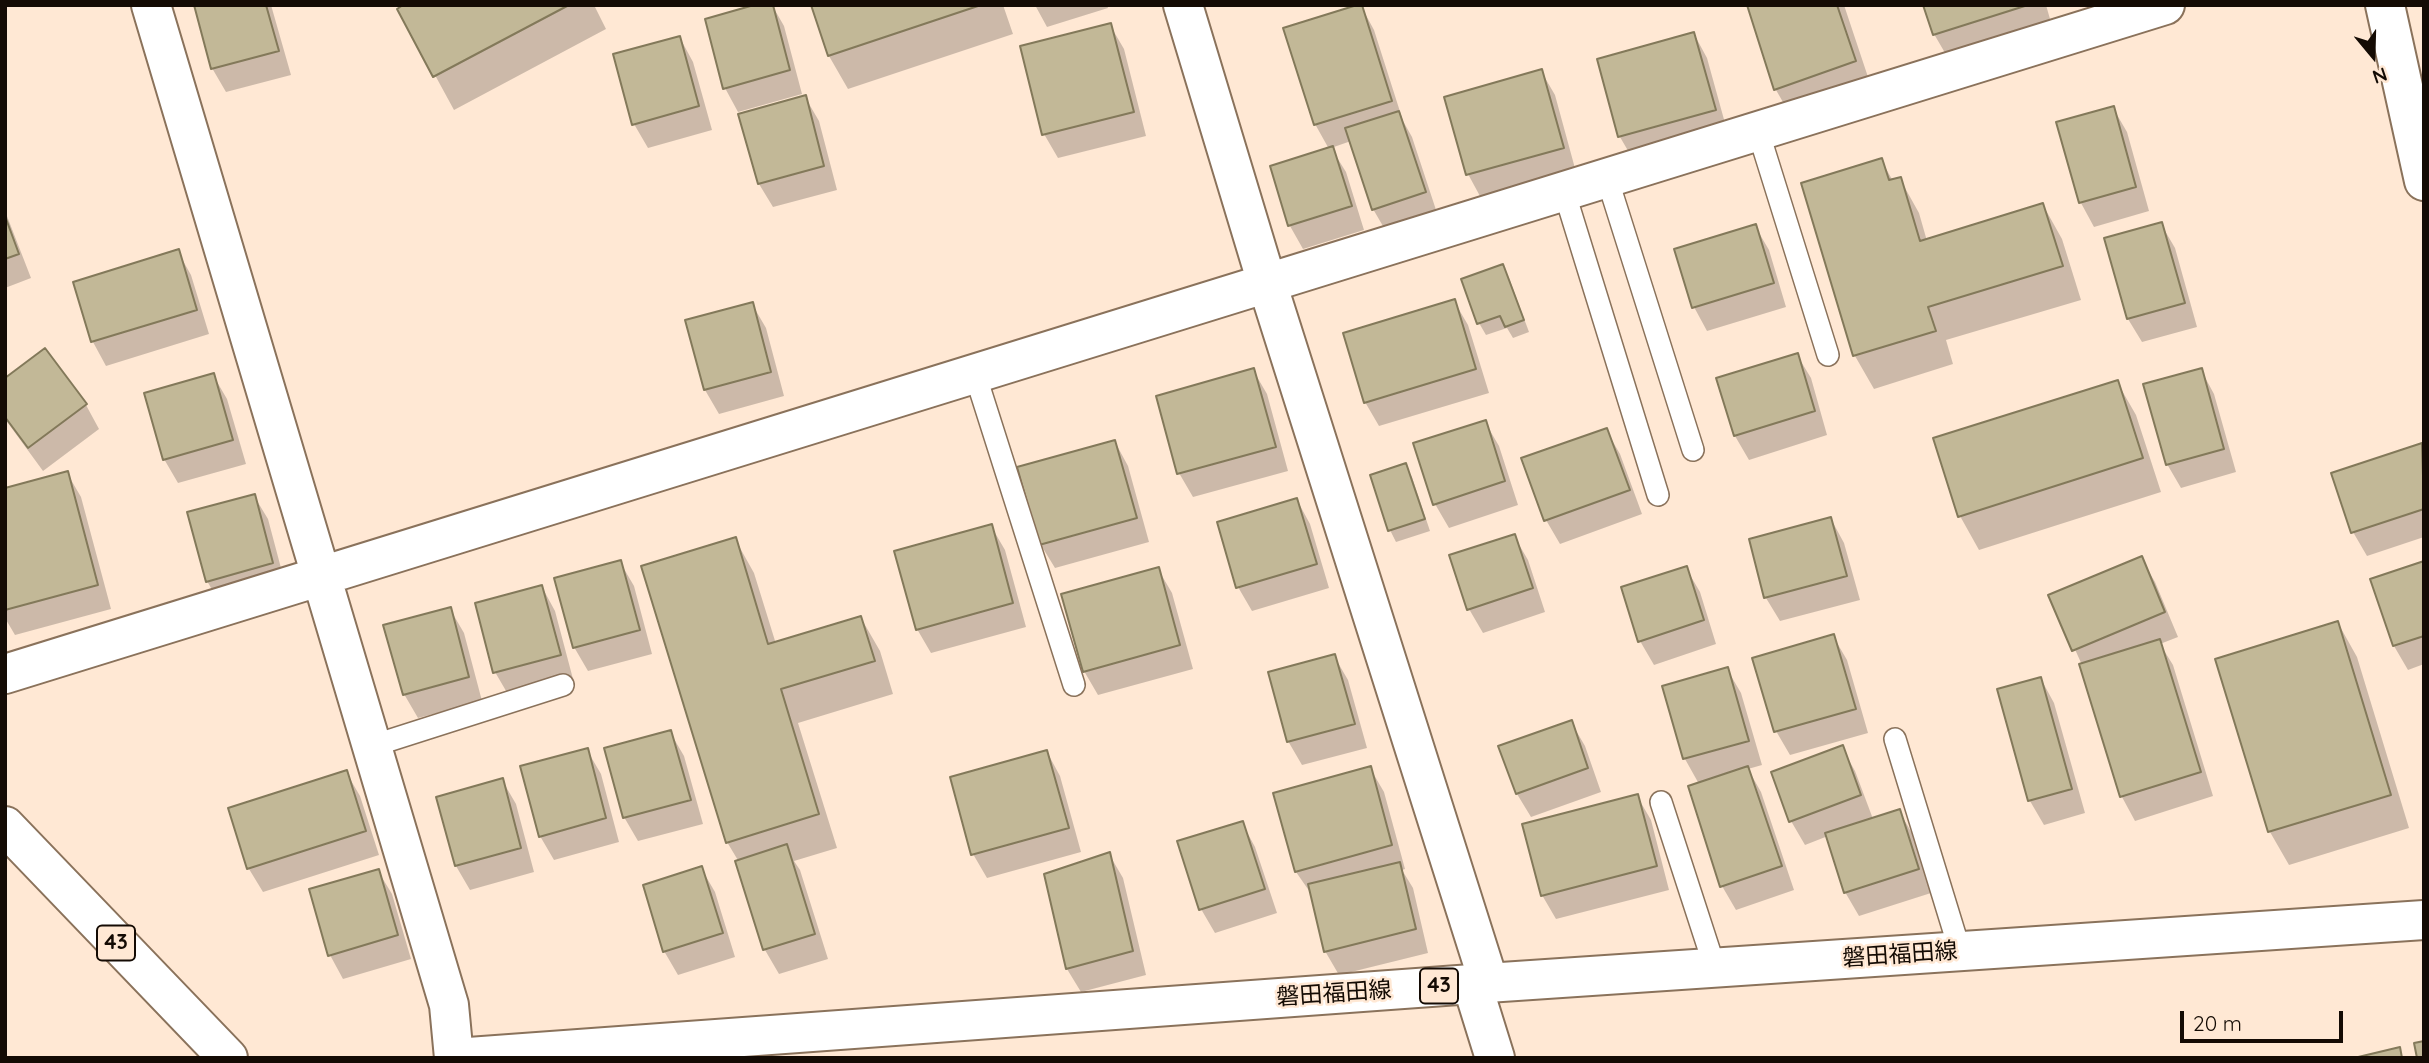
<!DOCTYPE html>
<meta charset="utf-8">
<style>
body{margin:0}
#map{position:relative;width:2429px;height:1063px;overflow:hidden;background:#ffe8d4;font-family:Quicksand,sans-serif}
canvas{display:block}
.frame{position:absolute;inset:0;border:7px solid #140b04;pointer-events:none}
.north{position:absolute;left:2338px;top:21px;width:70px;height:70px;-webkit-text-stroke:5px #ffe8d4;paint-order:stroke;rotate:161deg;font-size:19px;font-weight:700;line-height:28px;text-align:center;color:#140b04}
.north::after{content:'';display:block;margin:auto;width:24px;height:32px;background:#140b04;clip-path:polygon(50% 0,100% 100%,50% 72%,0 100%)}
.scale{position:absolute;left:2180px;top:1011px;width:163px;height:32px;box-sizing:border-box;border:4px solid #140b04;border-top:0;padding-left:9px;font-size:21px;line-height:24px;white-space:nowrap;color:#140b04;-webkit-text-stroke:5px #ffe8d4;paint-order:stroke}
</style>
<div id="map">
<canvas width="2429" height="1063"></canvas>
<div class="frame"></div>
<div class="north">N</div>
<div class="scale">20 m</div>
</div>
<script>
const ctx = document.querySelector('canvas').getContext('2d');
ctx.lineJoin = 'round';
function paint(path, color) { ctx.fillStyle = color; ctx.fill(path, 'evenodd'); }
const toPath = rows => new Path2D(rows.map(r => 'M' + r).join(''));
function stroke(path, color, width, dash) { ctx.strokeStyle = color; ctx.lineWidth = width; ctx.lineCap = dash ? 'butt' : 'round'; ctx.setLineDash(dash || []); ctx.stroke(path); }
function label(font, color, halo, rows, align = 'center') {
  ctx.font = font + ' Quicksand,"Noto Sans JP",sans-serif'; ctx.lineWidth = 5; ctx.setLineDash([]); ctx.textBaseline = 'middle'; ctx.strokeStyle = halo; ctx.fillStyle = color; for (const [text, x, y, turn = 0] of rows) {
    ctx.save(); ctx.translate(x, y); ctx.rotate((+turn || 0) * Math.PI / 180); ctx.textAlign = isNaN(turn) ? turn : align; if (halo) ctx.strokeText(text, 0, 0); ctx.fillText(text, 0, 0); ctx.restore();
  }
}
paint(toPath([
 [196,5,271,5,291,75,226,92,212,68],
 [407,5,594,5,606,29,454,110,399,9],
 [772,5,784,26,802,94,738,112,725,88],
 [812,5,1003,5,1013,34,848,89,829,56],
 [1035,5,1107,5,1108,8,1047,27],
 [1749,5,1844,5,1874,95,1795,123,1776,90],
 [1925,5,2046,5,2052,26,1948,58,1934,34],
 [1361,6,1374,30,1403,121,1412,137,1438,216,1387,233,1373,209,1351,141,1331,148,1346,172,1364,230,1303,249,1290,226,1272,167,1329,149,1315,124],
 [1110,25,1124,49,1146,136,1058,158,1044,134],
 [1694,34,1707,58,1728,134,1634,161,1620,137,1599,60],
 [680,38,693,62,712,130,648,148,634,124],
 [1541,71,1555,95,1576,172,1481,198,1468,174],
 [805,97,819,121,837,190,773,207,759,184],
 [2113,108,2127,132,2149,211,2094,227,2081,203,2058,123],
 [1881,160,1893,181,1900,179,1919,213,1927,241,2043,205,2062,239,2081,300,1946,340,1953,364,1874,389,1855,356,1803,184],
 [5,211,31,278,5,288],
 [2161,224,2175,248,2197,327,2142,342,2128,319],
 [1755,226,1769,250,1786,307,1707,331,1694,307],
 [178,252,191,275,209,334,106,366,93,342,75,283],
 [1502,266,1509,278,1529,332,1513,338,1507,328,1486,335,1479,323],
 [1454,301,1468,325,1489,393,1379,426,1365,402],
 [752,304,766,328,784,396,719,414,705,390,687,321],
 [1797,355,1811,378,1827,435,1749,460,1735,436,1718,379],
 [1253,370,1267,394,1288,471,1193,497,1179,473],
 [2201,370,2214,394,2236,472,2181,488,2167,464],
 [213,375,227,399,246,464,178,483,164,459],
 [5,380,86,405,99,429,43,471,5,419],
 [2117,382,2136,415,2161,492,1979,550,1960,516,1935,440],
 [1485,422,1499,446,1518,505,1449,528,1435,504],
 [1606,430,1620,454,1642,514,1560,544,1546,520],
 [1115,442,1128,466,1149,542,1055,568,1041,545,1019,468],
 [2422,445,2424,449,2424,537,2367,556,2353,532,2334,474],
 [1405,465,1412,477,1430,531,1396,542,1390,530],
 [67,473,81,497,111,609,15,635,5,618,5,490],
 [254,496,268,519,286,587,221,605,207,581],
 [1297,500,1310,524,1329,588,1252,611,1238,587],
 [1831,519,1844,543,1860,600,1780,621,1766,598,1751,540],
 [991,526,1005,550,1026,627,931,653,917,629],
 [1514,536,1528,560,1545,612,1483,633,1469,609],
 [735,539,754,573,776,644,861,618,880,651,893,694,798,723,837,848,794,861,800,870,828,959,779,974,765,950,739,862,727,842],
 [2141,558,2155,582,2178,637,2160,644,2173,665,2213,796,2135,821,2122,797,2082,665,2051,596],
 [620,562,634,586,652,654,588,671,574,647],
 [2424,562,2424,664,2408,670,2394,646,2372,580],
 [1686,568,1700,592,1716,644,1654,665,1640,641],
 [1158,569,1172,593,1193,669,1098,695,1084,671],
 [542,587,555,611,573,679,509,696,495,672,477,605],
 [450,609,464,633,482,701,418,718,404,694],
 [2338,623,2357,657,2409,828,2289,865,2270,832],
 [1833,636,1847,660,1868,733,1790,755,1776,731],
 [1334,656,1348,680,1367,748,1302,765,1288,741],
 [1727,669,1741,693,1762,765,1748,769,1761,792,1794,890,1736,910,1722,886,1699,784,1685,759,1664,687],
 [2041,679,2054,703,2085,813,2044,825,2030,801,1999,691],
 [1571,722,1585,746,1601,792,1531,817,1517,794],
 [670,732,684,756,703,824,638,841,624,817],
 [1842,748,1855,771,1873,819,1899,811,1913,835,1931,893,1859,916,1845,892,1828,836,1805,845,1791,821],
 [587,750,601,774,619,842,554,860,540,836],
 [1047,752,1060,776,1081,852,987,878,973,854],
 [1370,768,1384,792,1405,869,1402,870,1413,888,1428,953,1339,975,1325,951,1312,895,1296,872],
 [346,772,360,796,379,855,263,892,249,869,230,810],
 [502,780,516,804,534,872,470,890,456,866,438,798],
 [1637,796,1651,820,1669,890,1556,919,1542,895],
 [1242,823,1255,847,1277,913,1215,933,1201,909],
 [1109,854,1123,878,1146,975,1081,992,1067,969],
 [701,868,715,892,735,957,678,975,664,951],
 [378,871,392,894,411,959,343,979,330,955]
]), '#0003');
const building = toPath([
 [194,5,266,5,279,51,211,69,194,5],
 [403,5,569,5,433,77,397,9,403,5],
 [754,5,773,5,790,70,723,89,705,19,754,5],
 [811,5,981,5,828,56,811,5],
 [1357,5,1362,5,1392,101,1314,125,1283,28,1357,5],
 [1747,5,1837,5,1856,61,1774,90,1747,5],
 [1923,5,2028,5,1933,35,1923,5],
 [1111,23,1134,112,1042,135,1020,46,1111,23],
 [1694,32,1716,110,1618,137,1597,59,1694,32],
 [680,36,699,106,632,125,613,54,680,36],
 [1542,69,1564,148,1466,175,1444,97,1542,69],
 [806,95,824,166,758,184,738,114,806,95],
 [2114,106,2136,187,2079,203,2056,122,2114,106],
 [1399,111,1426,192,1372,210,1345,128,1399,111],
 [1333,146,1352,206,1288,226,1270,166,1333,146],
 [1882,158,1889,180,1901,177,1920,241,2043,203,2063,266,1928,307,1936,331,1853,356,1801,183,1882,158],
 [5,216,19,254,5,259,5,216],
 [2162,222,2185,303,2127,319,2104,238,2162,222],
 [1756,224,1774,283,1692,308,1674,249,1756,224],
 [179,249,197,310,91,342,73,282,179,249],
 [1503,264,1524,320,1505,327,1500,316,1477,324,1461,279,1503,264],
 [1455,299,1476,369,1364,403,1343,333,1455,299],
 [753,302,771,372,704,390,685,320,753,302],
 [45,348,87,404,28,448,5,417,5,378,45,348],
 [1798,353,1815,411,1734,436,1716,378,1798,353],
 [1254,368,1276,447,1177,474,1156,396,1254,368],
 [2202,368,2224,449,2166,465,2143,384,2202,368],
 [214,373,233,440,163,460,144,393,214,373],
 [2118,380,2143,458,1958,517,1933,438,2118,380],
 [1486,420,1505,481,1433,505,1413,443,1486,420],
 [1607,428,1630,490,1544,521,1521,458,1607,428],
 [1115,440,1137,518,1039,545,1017,467,1115,440],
 [2422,443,2424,509,2351,533,2331,473,2422,443],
 [1406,463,1425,519,1388,531,1370,475,1406,463],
 [68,471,98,585,5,610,5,488,68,471],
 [255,494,273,563,206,582,187,512,255,494],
 [1297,498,1317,564,1236,588,1217,522,1297,498],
 [1831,517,1847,576,1764,598,1749,539,1831,517],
 [992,524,1013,603,916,630,894,551,992,524],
 [1515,534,1533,588,1467,610,1449,555,1515,534],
 [736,537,768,644,861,616,875,661,781,689,819,814,726,843,641,566,736,537],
 [2142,556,2165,612,2072,651,2048,595,2142,556],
 [621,560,640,630,573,648,554,578,621,560],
 [2424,561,2424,636,2393,646,2370,579,2424,561],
 [1687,566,1704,620,1638,642,1621,587,1687,566],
 [1159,567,1180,645,1083,672,1061,594,1159,567],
 [542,585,561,655,493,673,475,603,542,585],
 [451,607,469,677,403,695,383,625,451,607],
 [2338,621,2391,795,2268,832,2215,659,2338,621],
 [1834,634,1856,709,1774,732,1752,658,1834,634],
 [2160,639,2201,772,2120,797,2079,664,2160,639],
 [1335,654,1355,724,1287,742,1268,672,1335,654],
 [1728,667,1749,741,1683,759,1662,686,1728,667],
 [2041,677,2072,789,2028,801,1997,689,2041,677],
 [1572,720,1588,768,1516,794,1498,746,1572,720],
 [671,730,691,800,623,818,604,748,671,730],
 [1843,745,1861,795,1789,822,1771,772,1843,745],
 [588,748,606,818,539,837,520,766,588,748],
 [1047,750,1069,828,971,855,950,777,1047,750],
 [1371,766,1392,845,1295,872,1273,793,1371,766],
 [1748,766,1782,866,1720,887,1688,786,1748,766],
 [347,770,366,831,247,869,228,808,347,770],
 [503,778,521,848,455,866,436,797,503,778],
 [1638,794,1657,866,1541,896,1522,824,1638,794],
 [1900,809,1919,869,1844,893,1825,833,1900,809],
 [1243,821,1265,889,1199,910,1177,841,1243,821],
 [787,844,815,934,763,950,735,861,787,844],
 [1110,852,1133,951,1066,969,1044,874,1110,852],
 [1400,862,1416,929,1324,952,1308,884,1400,862],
 [702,866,723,933,663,952,643,885,702,866],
 [379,869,398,935,328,956,309,889,379,869],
 [2424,1041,2424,1058,2417,1058,2414,1043,2424,1041],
 [2400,1047,2402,1058,2354,1058,2400,1047]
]);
paint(building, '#c2b897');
stroke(building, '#83795a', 2);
const service = toPath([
 [1758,131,1828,355],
 [1607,178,1693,450],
 [1564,191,1658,495],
 [975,374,1074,685],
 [1895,739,1960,951],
 [372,746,563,685],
 [1661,802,1715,968]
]);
const minor = toPath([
 [151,5,449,1005,454,1058],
 [1183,5,1267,283,1489,983],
 [2385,5,2424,181],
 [5,674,2165,5],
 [1472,984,1495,1058]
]);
const primary = toPath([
 [5,826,228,1058],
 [455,1058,1472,984,2424,920]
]);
stroke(service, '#8a725b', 24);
stroke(minor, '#8a725b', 42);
stroke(primary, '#8a725b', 42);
stroke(service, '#fff', 21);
stroke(minor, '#fff', 38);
stroke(primary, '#fff', 38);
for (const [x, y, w] of [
 [116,943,38],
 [1439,986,38]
]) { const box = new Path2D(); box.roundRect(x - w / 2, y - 17.5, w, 35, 5); ctx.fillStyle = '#ffe8d4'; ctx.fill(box); stroke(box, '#140b04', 2); }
label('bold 21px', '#140b04', null, [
 ["43",116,943],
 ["43",1439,986]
]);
label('23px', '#140b04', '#ffe8d4', [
 ["磐田福田線",1900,955,-4],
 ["磐田福田線",1334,994,-4]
]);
</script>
